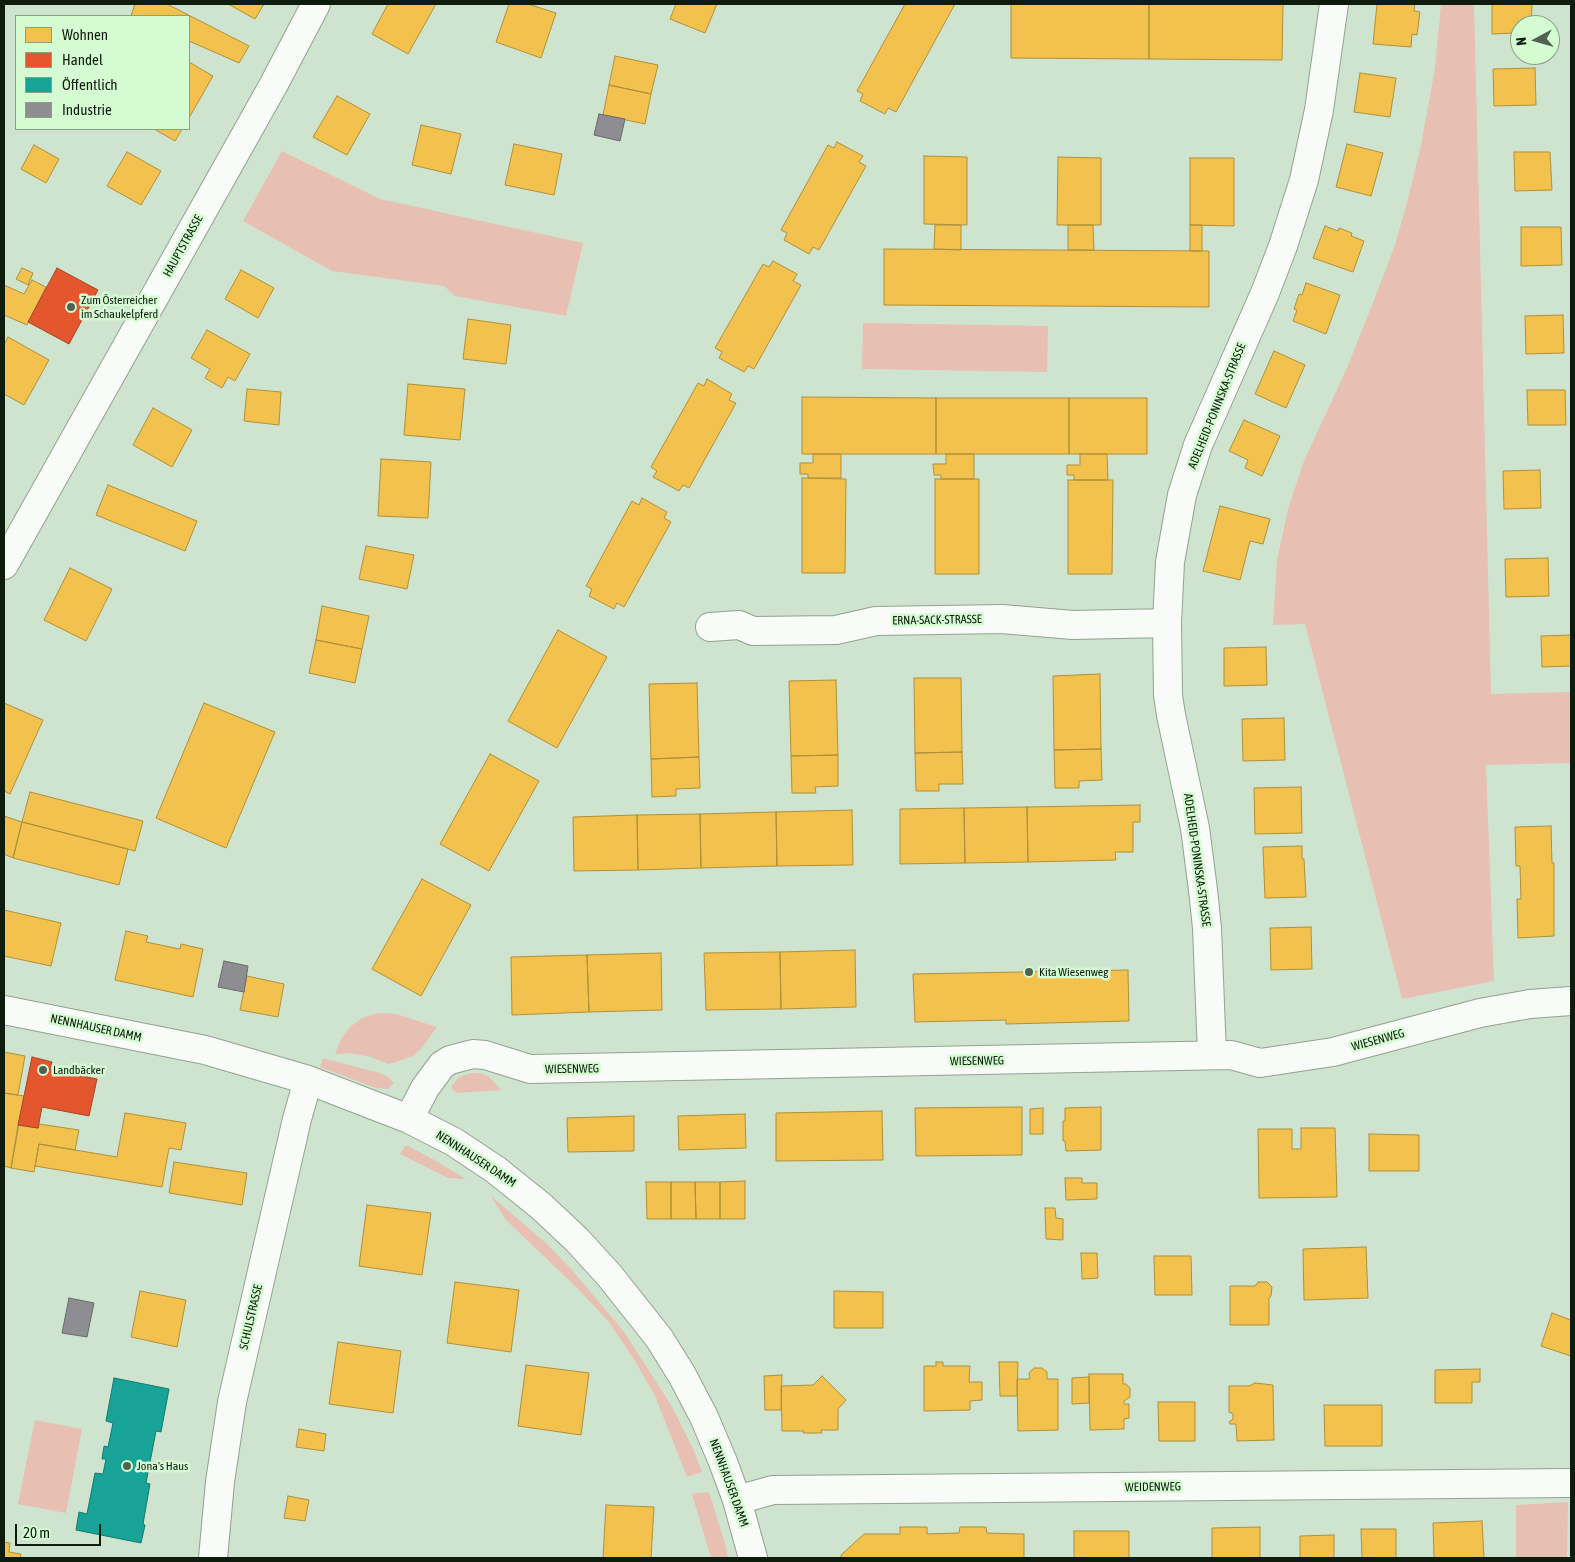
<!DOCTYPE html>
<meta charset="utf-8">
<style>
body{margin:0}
#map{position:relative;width:1575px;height:1562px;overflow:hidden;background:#cfe4ce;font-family:"Asap Condensed",sans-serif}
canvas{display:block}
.frame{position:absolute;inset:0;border:5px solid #0e1c0d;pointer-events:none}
.legend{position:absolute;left:15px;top:15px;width:175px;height:115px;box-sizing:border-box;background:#d4fbd1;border:1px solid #85a283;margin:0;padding:6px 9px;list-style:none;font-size:15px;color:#0e1c0d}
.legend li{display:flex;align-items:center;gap:10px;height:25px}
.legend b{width:25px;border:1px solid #85a283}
.north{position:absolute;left:1510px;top:15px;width:50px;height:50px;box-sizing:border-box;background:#d4fbd1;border:1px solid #85a283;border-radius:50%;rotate:264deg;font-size:14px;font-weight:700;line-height:20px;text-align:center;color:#0e1c0d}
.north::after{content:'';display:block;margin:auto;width:18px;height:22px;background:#526251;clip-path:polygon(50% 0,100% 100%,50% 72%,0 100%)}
.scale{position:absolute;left:15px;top:1524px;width:86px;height:22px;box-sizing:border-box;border:2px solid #0e1c0d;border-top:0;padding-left:6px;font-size:15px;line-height:18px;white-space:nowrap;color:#0e1c0d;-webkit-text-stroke:4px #d4fbd1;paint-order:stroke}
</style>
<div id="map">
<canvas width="1575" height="1562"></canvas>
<div class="frame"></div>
<ul class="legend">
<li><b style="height:14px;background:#f2c14e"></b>Wohnen</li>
<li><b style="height:14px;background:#e4572e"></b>Handel</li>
<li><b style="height:14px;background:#17a398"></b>Öffentlich</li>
<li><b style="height:14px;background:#8d8d92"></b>Industrie</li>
</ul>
<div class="north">N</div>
<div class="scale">20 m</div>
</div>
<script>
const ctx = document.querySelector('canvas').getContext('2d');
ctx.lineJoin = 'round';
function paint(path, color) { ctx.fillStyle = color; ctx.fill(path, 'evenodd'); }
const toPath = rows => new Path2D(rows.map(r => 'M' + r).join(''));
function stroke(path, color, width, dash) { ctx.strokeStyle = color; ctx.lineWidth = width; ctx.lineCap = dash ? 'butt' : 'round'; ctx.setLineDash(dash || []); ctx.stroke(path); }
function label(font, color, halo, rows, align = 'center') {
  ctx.font = font + ' "Asap Condensed",sans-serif'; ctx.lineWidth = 5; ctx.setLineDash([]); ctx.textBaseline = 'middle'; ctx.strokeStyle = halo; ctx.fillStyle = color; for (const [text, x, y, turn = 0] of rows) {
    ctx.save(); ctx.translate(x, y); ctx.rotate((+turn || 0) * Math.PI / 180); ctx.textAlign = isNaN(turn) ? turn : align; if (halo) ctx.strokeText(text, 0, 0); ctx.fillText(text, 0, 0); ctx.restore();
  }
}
paint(toPath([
 [1441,4,1474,4,1491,694,1571,692,1571,763,1486,765,1494,981,1402,999,1305,624,1273,625,1277,560,1288,509,1304,461,1347,368,1376,295,1395,245,1408,199,1421,145,1435,68],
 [282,151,380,199,583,243,566,316,455,296,444,286,332,271,243,221],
 [863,323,1048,326,1047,372,862,369],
 [378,1013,396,1014,437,1027,421,1049,413,1056,393,1063,388,1064,371,1057,350,1053,335,1054,341,1039,350,1027,362,1018],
 [323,1058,379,1073,387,1076,394,1083,388,1089,376,1088,320,1067],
 [472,1073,480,1073,488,1076,501,1090,457,1093,452,1089,452,1085,459,1077],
 [406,1145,431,1158,466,1179,448,1178,400,1154],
 [491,1196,547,1244,572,1270,624,1332,671,1405,694,1451,702,1472,687,1477,655,1396,635,1361,609,1322,577,1288,505,1219],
 [35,1420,82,1429,66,1513,18,1504],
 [709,1492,726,1547,728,1558,711,1558,692,1494],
 [1568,1502,1567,1558,1516,1558,1516,1505]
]), '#e7c0b3');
const homes = toPath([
 [135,4,167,4,249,46,239,63,189,41,189,16,131,16,135,4],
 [228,4,264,4,255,19,228,4],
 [388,4,436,4,408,54,372,34,388,4],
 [509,4,528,4,556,13,541,58,496,42,509,4],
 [676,4,717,4,705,33,670,19,676,4],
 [905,4,955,4,896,112,888,108,885,114,860,101,863,94,857,91,905,4],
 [1011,4,1149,4,1149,59,1011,58,1011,4],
 [1149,4,1283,4,1282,60,1149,59,1149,4],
 [1377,4,1415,4,1414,11,1420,12,1417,35,1412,34,1411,47,1373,44,1377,4],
 [1492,4,1531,4,1532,5,1531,25,1520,25,1520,32,1515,33,1492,34,1492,4],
 [615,56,658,65,651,94,609,85,615,56],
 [189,62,213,76,189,118,189,62],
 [1535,68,1536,105,1494,106,1493,69,1535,68],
 [1360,73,1396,78,1390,117,1354,112,1360,73],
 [609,85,651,94,645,124,603,115,609,85],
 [337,96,370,114,347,155,313,137,337,96],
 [421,125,461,134,451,174,412,165,421,125],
 [154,129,182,129,175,141,154,129],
 [837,142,863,156,859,162,866,166,819,250,813,247,809,254,784,240,787,233,781,230,828,145,834,148,837,142],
 [514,144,562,154,554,195,505,185,514,144],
 [1347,144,1383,153,1371,196,1336,187,1347,144],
 [34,145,59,159,46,183,21,169,34,145],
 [127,152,161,171,141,205,107,186,127,152],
 [1514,152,1550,152,1552,190,1515,191,1514,152],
 [924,156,967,157,967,225,924,224,924,156],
 [1058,157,1101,158,1101,225,1057,225,1058,157],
 [1190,158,1234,158,1234,226,1190,225,1190,158],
 [935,225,961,225,961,250,934,249,935,225],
 [1068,225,1093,225,1094,250,1068,250,1068,225],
 [1190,225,1202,225,1202,251,1190,251,1190,225],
 [1325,226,1338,231,1339,228,1352,233,1351,236,1364,241,1353,272,1313,258,1325,226],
 [1521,227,1561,227,1562,265,1521,266,1521,227],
 [884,249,1209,251,1209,307,884,305,884,249],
 [773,261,797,274,793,281,801,285,754,369,748,366,744,372,719,358,722,352,715,348,763,264,769,267,773,261],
 [22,268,33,273,28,285,16,279,22,268],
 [241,270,274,288,258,318,225,299,241,270],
 [32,280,46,287,27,325,4,315,4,285,24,294,32,280],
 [1306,283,1340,295,1326,334,1293,321,1297,310,1294,309,1299,294,1302,295,1306,283],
 [1563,315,1564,353,1526,354,1525,316,1563,315],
 [468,319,511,325,506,364,463,359,468,319],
 [207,330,250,354,235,381,228,377,222,388,205,378,210,369,191,358,207,330],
 [8,337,49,360,24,405,4,394,4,345,8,337],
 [1274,351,1305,365,1286,408,1255,394,1274,351],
 [707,379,732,394,729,400,736,403,689,488,683,485,679,491,653,477,657,471,651,467,698,383,704,386,707,379],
 [408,384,465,389,460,440,404,435,408,384],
 [247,389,281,392,279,425,244,421,247,389],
 [1527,390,1565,390,1566,425,1528,425,1527,390],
 [802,397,936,398,936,454,802,454,802,397],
 [936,398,1069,398,1069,454,936,454,936,398],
 [1069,398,1147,398,1147,454,1069,454,1069,398],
 [153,408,192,430,172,467,133,445,153,408],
 [1244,420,1280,436,1262,476,1245,468,1248,460,1229,451,1244,420],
 [813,454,841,454,841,478,808,478,808,474,800,474,800,463,813,463,813,454],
 [946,454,974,454,974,479,941,479,941,475,934,475,933,464,946,464,946,454],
 [1080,454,1107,454,1108,480,1074,480,1074,475,1067,475,1067,465,1080,465,1080,454],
 [381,459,431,462,428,518,378,516,381,459],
 [1540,470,1541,508,1504,509,1503,471,1540,470],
 [802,478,846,479,845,573,802,573,802,478],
 [935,479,979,479,979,574,935,574,935,479],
 [1068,480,1113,480,1112,574,1068,574,1068,480],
 [108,485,197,521,185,551,96,515,108,485],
 [642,498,667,512,664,518,671,522,624,607,617,603,614,609,589,596,592,589,586,586,632,501,639,505,642,498],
 [1220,506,1270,519,1263,544,1250,541,1240,580,1203,571,1220,506],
 [366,546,414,555,407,589,359,579,366,546],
 [1548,558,1549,596,1506,597,1505,559,1548,558],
 [70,568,112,589,86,641,44,620,70,568],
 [322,606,369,616,362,649,316,640,322,606],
 [558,630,607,657,557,748,508,721,558,630],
 [1571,635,1571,666,1542,667,1541,636,1571,635],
 [316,640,362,649,355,683,309,673,316,640],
 [1266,647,1267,685,1224,686,1224,648,1266,647],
 [1100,674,1101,749,1054,750,1053,676,1100,674],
 [914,678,961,678,962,752,915,753,914,678],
 [836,680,838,755,791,756,789,681,836,680],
 [697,683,699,757,651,759,649,684,697,683],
 [4,703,43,720,10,794,4,791,4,703],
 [204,703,275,732,226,848,156,818,204,703],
 [1284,718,1285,760,1243,761,1242,719,1284,718],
 [1101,749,1102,780,1079,781,1079,788,1055,788,1054,750,1101,749],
 [962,752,963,784,939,784,939,791,916,791,915,753,962,752],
 [490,754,539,781,489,871,440,844,490,754],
 [838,755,838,786,815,787,816,793,792,793,791,756,838,755],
 [699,757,700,788,676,789,676,796,652,797,651,759,699,757],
 [1301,787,1302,833,1255,834,1254,788,1301,787],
 [30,792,143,821,135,851,22,822,30,792],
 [1140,805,1140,822,1133,822,1133,852,1115,852,1116,860,1028,862,1027,807,1140,805],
 [1027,807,1028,862,965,863,964,808,1027,807],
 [964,808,965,863,900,864,900,809,964,808],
 [852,810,853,865,777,866,776,812,852,810],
 [776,812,777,866,701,868,700,814,776,812],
 [700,814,701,868,638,870,637,815,700,814],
 [637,815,638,870,574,871,573,817,637,815],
 [4,816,22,822,13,858,4,854,4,816],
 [22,822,128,849,119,885,13,858,22,822],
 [1551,826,1552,863,1554,863,1554,936,1518,938,1517,899,1521,899,1520,866,1516,866,1515,827,1551,826],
 [1302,846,1302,859,1304,859,1306,897,1265,898,1263,847,1302,846],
 [422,879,471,905,421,996,372,969,422,879],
 [4,910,61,923,51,966,4,956,4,910],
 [1311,927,1312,969,1271,970,1270,928,1311,927],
 [126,931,148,936,146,942,180,949,181,944,203,949,193,997,115,980,126,931],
 [855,950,856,1007,781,1009,780,952,855,950],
 [780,952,781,1009,706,1010,704,953,780,952],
 [661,953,662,1010,589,1012,587,955,661,953],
 [587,955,589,1012,512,1015,511,957,587,955],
 [1128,970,1129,1021,1006,1024,1006,1020,915,1022,913,974,1128,970],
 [247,976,284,984,278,1017,240,1010,247,976],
 [4,1052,25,1056,18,1095,4,1093,4,1052],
 [4,1093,24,1096,11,1168,4,1166,4,1093],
 [1022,1107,1022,1155,916,1156,915,1108,1022,1107],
 [1101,1107,1101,1150,1066,1151,1065,1141,1063,1141,1063,1121,1065,1121,1065,1108,1101,1107],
 [1043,1108,1043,1134,1030,1134,1030,1109,1043,1108],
 [882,1111,883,1160,776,1161,776,1113,882,1111],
 [125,1113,186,1123,181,1150,169,1148,162,1187,35,1166,39,1144,117,1157,125,1113],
 [745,1114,746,1148,679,1150,678,1116,745,1114],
 [634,1116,634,1151,568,1152,567,1118,634,1116],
 [39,1124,79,1130,75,1150,39,1144,34,1172,11,1168,18,1125,38,1128,39,1124],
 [1301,1128,1335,1128,1337,1197,1259,1198,1258,1129,1292,1129,1292,1149,1301,1149,1301,1128],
 [1369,1134,1419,1135,1419,1171,1369,1171,1369,1134],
 [174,1162,247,1173,242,1205,169,1193,174,1162],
 [1065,1178,1082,1178,1082,1183,1097,1183,1097,1199,1066,1200,1065,1178],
 [745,1181,745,1219,720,1219,720,1182,745,1181],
 [646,1182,671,1182,671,1219,647,1219,646,1182],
 [671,1182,695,1182,696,1219,671,1219,671,1182],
 [695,1182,720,1182,720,1219,696,1219,695,1182],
 [367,1205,431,1213,422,1275,359,1266,367,1205],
 [1045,1208,1055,1208,1056,1218,1063,1219,1063,1240,1046,1239,1045,1208],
 [1366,1247,1368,1298,1304,1300,1303,1249,1366,1247],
 [1081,1253,1097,1253,1098,1278,1082,1279,1081,1253],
 [1154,1256,1191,1256,1192,1295,1155,1295,1154,1256],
 [455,1282,519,1290,511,1352,447,1343,455,1282],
 [1258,1282,1267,1282,1272,1287,1271,1296,1269,1298,1269,1325,1230,1325,1230,1286,1255,1286,1258,1282],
 [140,1291,186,1300,177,1347,131,1337,140,1291],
 [834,1291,883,1292,883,1328,834,1328,834,1291],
 [1552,1313,1571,1320,1571,1356,1541,1346,1552,1313],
 [338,1342,401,1351,393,1413,329,1404,338,1342],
 [936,1362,943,1362,943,1366,970,1366,969,1382,982,1382,982,1400,970,1401,970,1410,924,1411,924,1366,936,1366,936,1362],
 [999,1362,1018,1362,1017,1396,1000,1396,999,1362],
 [526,1365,589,1373,581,1435,518,1426,526,1365],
 [1034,1368,1042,1368,1047,1372,1047,1379,1058,1379,1058,1430,1018,1431,1017,1379,1030,1379,1029,1373,1034,1368],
 [1480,1369,1480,1382,1472,1382,1472,1403,1435,1403,1435,1370,1480,1369],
 [1089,1374,1123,1374,1123,1384,1126,1384,1130,1388,1130,1397,1124,1401,1124,1404,1129,1404,1129,1418,1124,1419,1124,1429,1090,1430,1089,1374],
 [782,1375,781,1410,765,1410,764,1376,782,1375],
 [822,1376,846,1400,838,1409,838,1430,821,1430,822,1433,803,1433,804,1431,782,1431,781,1386,813,1385,822,1376],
 [1089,1377,1089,1403,1072,1404,1072,1378,1089,1377],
 [1255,1383,1273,1385,1274,1440,1237,1441,1236,1424,1230,1424,1229,1422,1233,1419,1233,1414,1229,1412,1229,1386,1249,1386,1255,1383],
 [1158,1402,1195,1402,1195,1441,1159,1441,1158,1402],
 [1324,1405,1382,1405,1382,1446,1325,1446,1324,1405],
 [299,1429,326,1434,324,1451,296,1447,299,1429],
 [288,1496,309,1500,305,1521,284,1518,288,1496],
 [606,1505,654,1507,651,1558,603,1558,606,1505],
 [1482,1521,1484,1558,1434,1558,1433,1523,1482,1521],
 [900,1527,927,1527,927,1534,959,1533,960,1527,986,1527,987,1533,1024,1534,1024,1558,841,1558,841,1555,864,1534,900,1534,900,1527],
 [1260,1527,1260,1558,1212,1558,1212,1528,1260,1527],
 [1361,1529,1396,1529,1396,1558,1362,1558,1361,1529],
 [1074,1531,1129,1531,1129,1558,1074,1558,1074,1531],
 [1334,1535,1334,1558,1300,1558,1300,1536,1334,1535],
 [4,1542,10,1543,9,1552,21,1554,20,1558,4,1558,4,1542]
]);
paint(homes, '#f2c14e');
stroke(homes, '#ae903a', 1);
const shops = toPath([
 [57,268,98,290,69,344,28,322,57,268],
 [32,1057,52,1062,50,1070,97,1079,89,1116,42,1107,38,1128,18,1125,32,1057]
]);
paint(shops, '#e4572e');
stroke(shops, '#a44524', 1);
const public = toPath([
 [114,1378,169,1389,161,1432,156,1431,146,1483,150,1484,143,1524,145,1525,141,1543,76,1530,79,1512,87,1514,95,1473,103,1474,106,1459,102,1459,104,1446,108,1447,113,1423,106,1421,114,1378]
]);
paint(public, '#17a398');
stroke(public, '#147a6e', 1);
const industry = toPath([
 [599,114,625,119,620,141,594,135,599,114],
 [224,961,248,966,244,992,218,987,224,961],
 [69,1298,94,1303,87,1337,62,1333,69,1298]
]);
paint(industry, '#8d8d92');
stroke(industry, '#676b6a', 1);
const minor = toPath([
 [4,565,274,84,316,4],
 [710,627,739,625,753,631,836,630,876,621,1002,619,1073,625,1167,623],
 [4,1010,205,1050,308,1080,409,1119,454,1142,496,1170,542,1207,577,1240,609,1275,659,1338,682,1375,704,1417,723,1462,737,1500,753,1558],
 [1212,1055,1207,928,1203,890,1195,828,1171,715,1168,695,1167,623,1170,562,1182,495,1198,445,1265,293,1283,246,1304,180,1319,110,1334,4],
 [409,1119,425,1088,442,1065,450,1060,473,1054,485,1055,530,1069,1231,1055,1260,1063,1333,1052,1480,1013,1530,1004,1571,1001],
 [737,1500,773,1490,1571,1483],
 [213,1558,220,1482,232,1402,297,1119,308,1080]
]);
stroke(minor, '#91a290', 30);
stroke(minor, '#f8fbf8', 28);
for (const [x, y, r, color] of [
 [71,307,5,"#526251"],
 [1029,972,5,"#526251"],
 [43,1070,5,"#526251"],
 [127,1466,5,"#526251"]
]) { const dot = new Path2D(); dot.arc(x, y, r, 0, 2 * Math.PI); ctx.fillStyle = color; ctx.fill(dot); stroke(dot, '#d4fbd1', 2); }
label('12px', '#0e1c0d', '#d4fbd1', [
 ["HAUPTSTRASSE",183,246,-61],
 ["ADELHEID-PONINSKA-STRASSE",1217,406,-68],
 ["ERNA-SACK-STRASSE",937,620,-1],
 ["ADELHEID-PONINSKA-STRASSE",1197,860,82],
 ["NENNHAUSER DAMM",96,1028,12],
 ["WIESENWEG",1378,1040,-15],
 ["WIESENWEG",977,1061,-1],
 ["WIESENWEG",572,1069,-1],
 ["NENNHAUSER DAMM",476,1159,33],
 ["SCHULSTRASSE",251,1317,-77],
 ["NENNHAUSER DAMM",729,1483,70],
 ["WEIDENWEG",1153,1487,-1]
]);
label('12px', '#0e1c0d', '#d4fbd1', [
 ["Zum Österreicher",81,300],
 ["im Schaukelpferd",81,314],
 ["Kita Wiesenweg",1039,972],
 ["Landbäcker",53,1070],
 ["Jona's Haus",137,1466]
], 'left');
</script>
